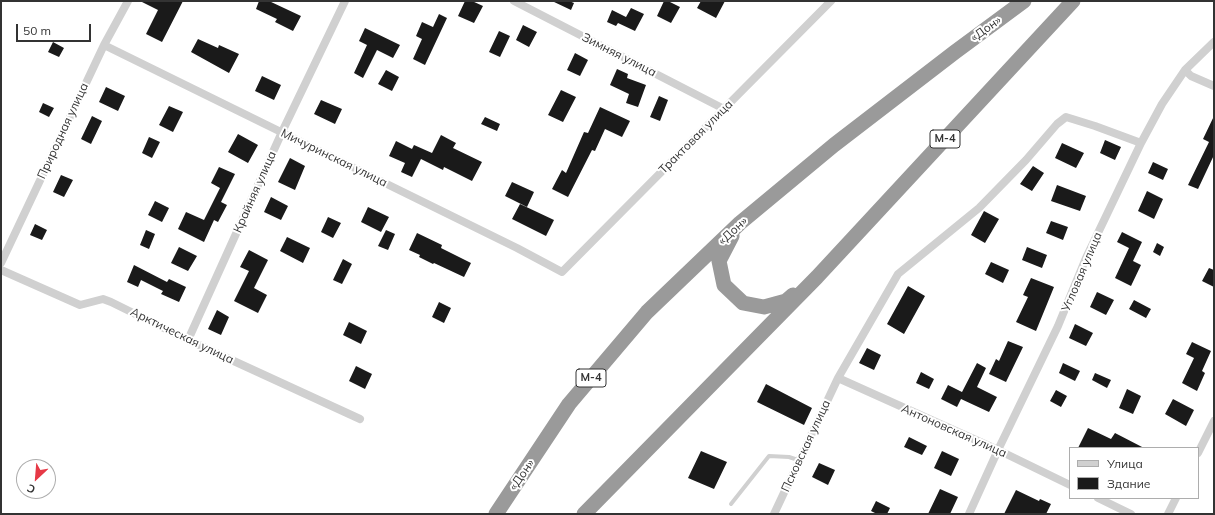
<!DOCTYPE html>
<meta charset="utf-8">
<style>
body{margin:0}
#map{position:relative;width:1215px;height:515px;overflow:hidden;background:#fff;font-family:Mulish,sans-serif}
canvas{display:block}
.frame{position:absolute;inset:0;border:2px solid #333;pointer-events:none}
.legend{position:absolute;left:1069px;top:447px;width:130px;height:52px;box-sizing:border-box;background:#fff;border:1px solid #adadad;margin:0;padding:5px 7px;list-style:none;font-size:12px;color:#333}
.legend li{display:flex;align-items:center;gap:8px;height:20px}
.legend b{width:20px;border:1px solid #adadad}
.north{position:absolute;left:16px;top:459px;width:40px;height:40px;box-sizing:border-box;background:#fff;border:1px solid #adadad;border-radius:50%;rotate:206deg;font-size:11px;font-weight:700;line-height:16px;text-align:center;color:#333}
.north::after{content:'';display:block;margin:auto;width:14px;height:18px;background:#e63946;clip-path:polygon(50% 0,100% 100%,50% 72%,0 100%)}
.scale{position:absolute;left:16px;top:24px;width:75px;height:18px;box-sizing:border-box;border:2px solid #333;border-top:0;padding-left:5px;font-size:12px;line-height:14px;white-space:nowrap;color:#333;-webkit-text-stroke:3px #fff;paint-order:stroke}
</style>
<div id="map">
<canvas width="1215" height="515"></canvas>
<div class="frame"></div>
<ul class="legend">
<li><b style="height:5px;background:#d0d0d0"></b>Улица</li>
<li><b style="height:11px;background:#1a1a1a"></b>Здание</li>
</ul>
<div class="north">С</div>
<div class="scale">50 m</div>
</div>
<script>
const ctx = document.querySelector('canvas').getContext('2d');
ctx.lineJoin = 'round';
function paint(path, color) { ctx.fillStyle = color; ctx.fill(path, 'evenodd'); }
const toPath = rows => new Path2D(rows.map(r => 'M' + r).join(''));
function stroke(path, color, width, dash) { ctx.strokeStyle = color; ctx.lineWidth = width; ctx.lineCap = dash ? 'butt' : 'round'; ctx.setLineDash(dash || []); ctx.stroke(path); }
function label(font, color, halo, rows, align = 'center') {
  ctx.font = font + ' Mulish,sans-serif'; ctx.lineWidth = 4; ctx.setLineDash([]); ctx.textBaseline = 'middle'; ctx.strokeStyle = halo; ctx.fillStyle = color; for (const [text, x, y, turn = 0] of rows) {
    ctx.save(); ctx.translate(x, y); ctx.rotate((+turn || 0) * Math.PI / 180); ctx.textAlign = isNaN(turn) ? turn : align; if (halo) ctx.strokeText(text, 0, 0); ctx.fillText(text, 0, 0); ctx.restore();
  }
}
paint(toPath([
 [140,1,183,1,162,42,146,34,158,10],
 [259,1,269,1,301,16,293,31,275,22,277,19,256,9],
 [465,1,472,1,483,6,474,23,458,16],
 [552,1,569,1,574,3,571,10],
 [664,1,668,1,680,7,671,23,657,16],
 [701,1,725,1,716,18,697,8],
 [631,8,644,14,635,31,618,23,616,26,607,22,612,10,626,17],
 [439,14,447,18,425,65,413,59,422,39,416,36,422,22,433,27],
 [523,25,537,32,529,47,516,40],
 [365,28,400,45,393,58,377,50,363,78,354,73,367,45,359,41],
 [499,31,510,36,500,57,489,52],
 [198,39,218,48,219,45,239,54,229,73,191,52],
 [53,42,64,48,59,57,48,52],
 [575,53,588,60,580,76,567,70],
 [617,69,628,74,627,78,646,85,638,107,626,103,629,94,610,85],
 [386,70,399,77,392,91,378,84],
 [262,76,281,85,274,100,255,91],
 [106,87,125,96,118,111,99,102],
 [561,90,576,97,563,122,548,115],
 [659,96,668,100,660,121,650,117],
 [321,100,342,109,335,124,314,114],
 [43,103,54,108,49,117,39,112],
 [169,106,183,112,173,132,159,125],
 [600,107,630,121,622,137,605,129,595,151,592,150,568,197,552,189,562,170,566,173,584,132,588,133],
 [92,116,102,121,91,144,81,139],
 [1214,116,1214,155,1198,189,1188,185,1209,142,1203,139],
 [485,117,500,124,497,131,481,124],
 [238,134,258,145,248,163,228,152],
 [441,135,456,143,453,148,482,162,472,181,444,167,443,170,421,159,412,177,401,172,405,163,389,156,396,141,412,149,414,145,432,153],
 [149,137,160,142,152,158,142,153],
 [1105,140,1121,147,1115,160,1100,153],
 [1062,143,1084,153,1076,168,1055,158],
 [290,158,305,166,295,190,278,182],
 [1153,162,1168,169,1163,180,1148,173],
 [1033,166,1044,173,1032,191,1020,184],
 [219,167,235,174,221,202,227,205,218,222,214,220,204,242,178,229,186,212,204,220,220,188,211,183],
 [61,175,73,180,64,197,53,192],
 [512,182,534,192,527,207,505,196],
 [1057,185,1086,196,1080,211,1051,201],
 [1147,191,1163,199,1154,219,1138,211],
 [271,197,288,206,281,220,264,212],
 [155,201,169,208,162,222,148,215],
 [520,204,554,220,546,236,512,219],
 [368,207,389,217,381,232,361,222],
 [984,211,999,219,985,243,971,235],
 [328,217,341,223,333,238,321,232],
 [1051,221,1068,227,1063,240,1046,233],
 [35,224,47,230,42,240,30,235],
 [146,230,155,234,149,249,140,245],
 [386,230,395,234,388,250,378,246],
 [1122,232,1142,242,1133,261,1141,265,1131,286,1115,278,1129,248,1117,242],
 [417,233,442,245,441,248,471,263,464,277,434,263,433,264,419,257,420,255,409,250],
 [287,237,310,248,303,263,280,251],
 [1157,243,1164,247,1160,256,1153,252],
 [179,247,197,256,188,271,171,263],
 [1027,247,1047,255,1042,268,1022,260],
 [249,250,268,260,254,288,267,295,258,313,234,301,249,271,240,267],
 [343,259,352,264,342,284,333,280],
 [991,262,1009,270,1003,283,985,274],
 [134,265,167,282,169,279,186,287,179,302,161,294,163,291,141,280,138,287,127,282],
 [1209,268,1214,270,1214,287,1202,281],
 [1031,278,1054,287,1036,331,1016,322,1028,297,1023,295],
 [908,286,925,296,904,334,887,324],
 [1097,292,1114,300,1106,315,1090,307],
 [1134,300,1151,309,1146,318,1129,309],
 [439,302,451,308,444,323,432,317],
 [217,310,229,317,221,335,208,329],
 [349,322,367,331,361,344,343,335],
 [1075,324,1093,333,1086,346,1069,338],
 [1008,341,1023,347,1006,382,989,374,996,359,999,361],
 [1192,342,1211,351,1202,371,1205,373,1197,391,1182,383,1194,358,1186,354],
 [867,348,881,355,874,370,859,363],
 [977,363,986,368,977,387,997,397,989,412,961,399,957,407,941,399,948,385,962,392],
 [1063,363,1080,371,1075,381,1059,373],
 [356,366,372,374,365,389,349,381],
 [921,372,934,379,929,389,916,383],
 [1095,373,1111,380,1107,388,1092,380],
 [766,384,812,408,804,425,757,402],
 [1127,389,1141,396,1133,414,1119,408],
 [1056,390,1067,396,1061,407,1050,401],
 [1173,399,1194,410,1186,426,1165,414],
 [1088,428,1111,439,1115,433,1144,448,1078,448],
 [909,437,927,446,922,455,904,447],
 [701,451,727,462,714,489,688,478],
 [942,451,959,459,951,476,934,468],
 [819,463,835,470,828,485,812,477],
 [940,489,958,497,950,514,928,514],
 [1016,490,1039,501,1040,499,1051,504,1046,514,1004,514],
 [876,501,890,508,887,514,877,514,871,511]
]), '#1a1a1a');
stroke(toPath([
 [731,504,769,456,789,457,798,460]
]), '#d0d0d0', 4);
stroke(toPath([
 [514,1,724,109],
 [104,45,517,248,562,272,831,1],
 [1185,70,1191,76,1214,86],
 [1,263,104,45,128,1],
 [1,270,80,305,103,299,111,302,188,340,360,419],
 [188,340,282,132,345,1],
 [838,378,998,450,1070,485],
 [1198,453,1214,421],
 [1098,498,1131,514],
 [774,514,838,378,898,274,979,208,1026,160,1057,124,1066,117,1095,126,1141,143],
 [969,514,998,450,1058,326,1086,258,1141,143,1162,104,1185,70,1214,42],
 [1168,514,1176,498]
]), '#d0d0d0', 8);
stroke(toPath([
 [732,236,719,261,724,285,743,303,764,307,786,301,793,295],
 [496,514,569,404,647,312,740,223,834,145,955,52,1024,1],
 [584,514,817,277,1073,1]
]), '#9a9a9a', 15);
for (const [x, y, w] of [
 [945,139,30],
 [591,378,30]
]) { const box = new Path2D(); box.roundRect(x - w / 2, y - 9, w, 18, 3); ctx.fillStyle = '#fff'; ctx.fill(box); stroke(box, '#333', 1); }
label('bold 11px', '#333', null, [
 ["М-4",945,139],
 ["М-4",591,378]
]);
label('12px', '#333', '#fff', [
 ["«Дон»",986,29,-36],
 ["Зимняя улица",619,55,27],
 ["Природная улица",63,131,-65],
 ["Трактовая улица",696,137,-45],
 ["Мичуринская улица",334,158,26],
 ["Крайняя улица",255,192,-66],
 ["«Дон»",733,231,-43],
 ["Угловая улица",1082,272,-67],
 ["Арктическая улица",182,336,26],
 ["Антоновская улица",954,431,24],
 ["Псковская улица",806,446,-65],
 ["«Дон»",522,475,-56]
]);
</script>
